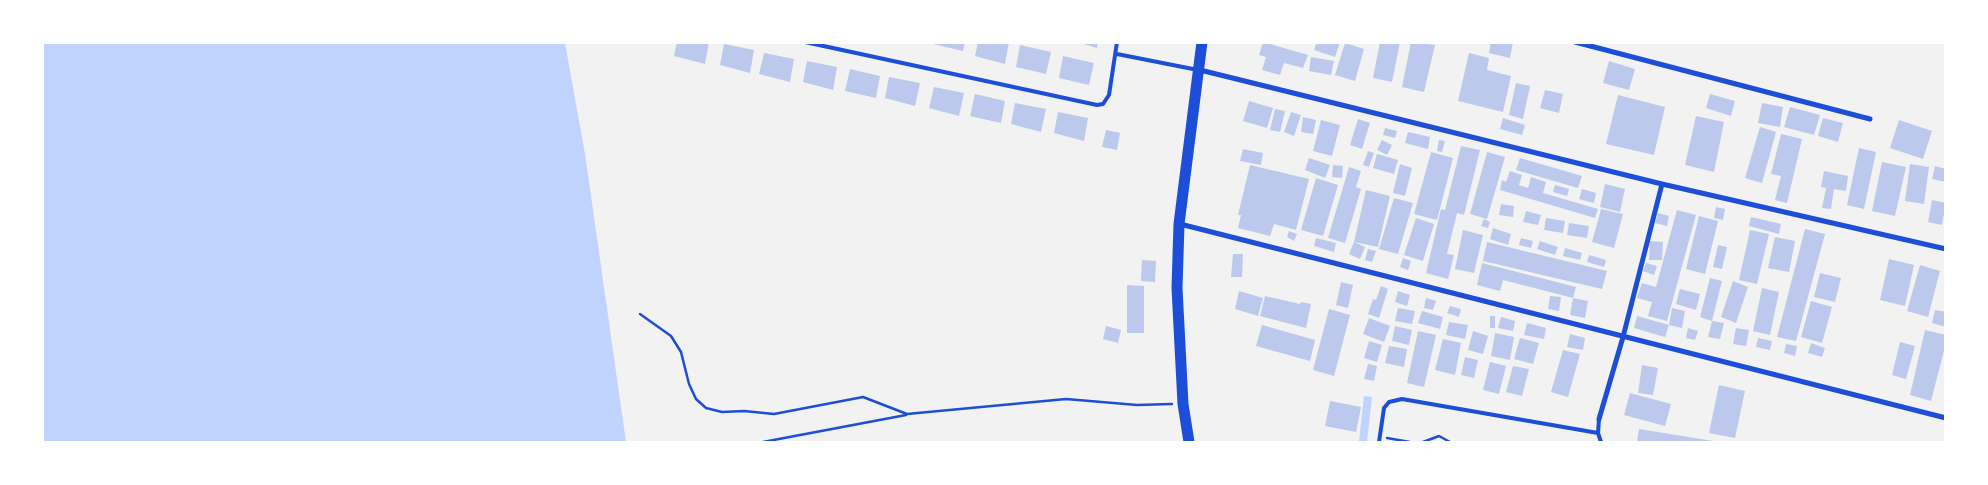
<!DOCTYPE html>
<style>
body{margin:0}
#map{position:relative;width:1988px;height:485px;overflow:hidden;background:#f2f2f2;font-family:"Source Sans 3",sans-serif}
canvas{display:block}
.frame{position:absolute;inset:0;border:44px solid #fff;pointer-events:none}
</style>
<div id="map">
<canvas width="1988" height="485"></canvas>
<div class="frame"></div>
</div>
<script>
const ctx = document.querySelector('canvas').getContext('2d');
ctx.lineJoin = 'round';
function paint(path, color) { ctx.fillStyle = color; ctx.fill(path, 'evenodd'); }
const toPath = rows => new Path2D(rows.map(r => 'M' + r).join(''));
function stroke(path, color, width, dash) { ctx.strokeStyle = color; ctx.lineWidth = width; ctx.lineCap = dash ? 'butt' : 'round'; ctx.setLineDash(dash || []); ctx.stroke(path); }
paint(toPath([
 [42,43,565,43,585,154,626,442,43,442],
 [1364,396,1372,397,1367,442,1359,441]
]), '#bfd3fe');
paint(toPath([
 [677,42,709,42,705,64,674,56],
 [933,42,965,42,963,51,933,44],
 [978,42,1009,42,1005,64,975,56],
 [1077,42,1098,42,1097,48],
 [1263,42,1308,55,1303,68,1284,63,1280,75,1262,70,1266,57,1259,55],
 [1317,42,1340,42,1335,57,1314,50],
 [1380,42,1400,42,1392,82,1373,78],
 [1411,42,1435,45,1424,92,1402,87],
 [1491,42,1513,42,1510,58,1489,53],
 [1345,43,1364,49,1355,81,1335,75],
 [724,44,754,50,750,73,720,65],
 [1020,45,1051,52,1046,74,1016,67],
 [764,53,794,59,790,82,759,74],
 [1469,53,1489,58,1487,70,1511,76,1503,112,1458,101],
 [1063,56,1094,63,1089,85,1059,78],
 [1311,57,1334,61,1331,75,1309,71],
 [807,61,837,67,833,90,803,82],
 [1609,61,1635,69,1629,90,1603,83],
 [850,69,880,76,876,98,845,91],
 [889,77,920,83,915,106,885,98],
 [1516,83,1530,86,1523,119,1509,115],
 [934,87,964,93,959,116,929,108],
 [1545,90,1563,94,1559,113,1540,108],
 [975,94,1005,101,1001,123,970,116],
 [1710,94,1735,101,1731,116,1706,108],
 [1618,95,1665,107,1654,155,1606,144],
 [1249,101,1273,108,1267,128,1243,121],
 [1015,103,1046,109,1041,132,1011,124],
 [1762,103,1783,107,1780,127,1758,123],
 [1790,107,1820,115,1814,135,1784,127],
 [1275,109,1285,111,1280,132,1270,130],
 [1058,112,1088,118,1084,141,1054,133],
 [1291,112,1301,115,1294,136,1284,132],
 [1696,116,1724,122,1714,172,1685,165],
 [1303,117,1316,120,1313,134,1301,132],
 [1503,118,1525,125,1522,135,1500,129],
 [1823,118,1843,123,1838,142,1818,136],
 [1358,119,1370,123,1362,149,1350,145],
 [1321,120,1340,125,1332,156,1313,151],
 [1899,120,1932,131,1923,159,1890,148],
 [1760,127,1776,132,1762,183,1745,178],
 [1385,128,1397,131,1395,138,1383,135],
 [1106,130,1120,133,1117,150,1102,147],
 [1408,132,1430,137,1428,149,1405,143],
 [1781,134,1802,139,1787,203,1775,200,1781,176,1771,174],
 [1382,140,1392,145,1387,155,1377,150],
 [1439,140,1445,141,1442,152,1437,151],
 [1461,146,1480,150,1464,215,1457,213,1447,254,1454,255,1448,279,1426,273,1441,209,1445,210],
 [1859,148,1876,152,1864,209,1847,205],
 [1243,149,1263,153,1261,165,1240,161],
 [1368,151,1374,153,1369,167,1363,165],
 [1431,152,1453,158,1437,220,1414,214],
 [1487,152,1505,157,1487,219,1470,214],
 [1377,154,1398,160,1394,174,1373,168],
 [1309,158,1330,165,1325,178,1305,170],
 [1520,158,1582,176,1578,188,1516,170],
 [1882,162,1906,167,1895,216,1872,211],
 [1400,164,1412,168,1405,196,1393,193],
 [1910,164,1929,167,1924,204,1905,201],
 [1250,165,1309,179,1296,230,1274,224,1270,236,1238,228,1241,215,1238,215],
 [1333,165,1343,166,1342,178,1332,177],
 [1935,166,1946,169,1946,182,1932,179],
 [1349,167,1361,171,1356,187,1361,189,1345,243,1328,238],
 [1510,171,1522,175,1519,185,1528,188,1531,177,1546,182,1543,193,1598,209,1595,218,1500,190,1502,180,1506,182],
 [1824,171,1848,176,1846,191,1834,189,1831,209,1822,208,1826,188,1821,187],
 [1316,178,1338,185,1323,236,1301,230],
 [1605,184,1625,189,1620,212,1600,207],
 [1555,185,1569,189,1567,196,1553,192],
 [1582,189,1596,193,1594,203,1579,199],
 [1366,190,1390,196,1378,247,1354,242,1365,247,1360,259,1349,254,1354,242],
 [1394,198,1413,203,1398,254,1379,249],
 [1932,200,1946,203,1942,225,1928,222],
 [1501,204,1514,206,1513,217,1499,215],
 [1716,207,1725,209,1723,220,1714,218],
 [1601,209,1623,214,1614,248,1592,242],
 [1677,210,1696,215,1667,321,1648,316,1652,302,1637,298,1642,283,1656,287],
 [1526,211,1541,215,1538,225,1523,222],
 [1658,213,1669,216,1667,226,1655,223],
 [1699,216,1718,221,1705,274,1686,269],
 [1751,217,1781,224,1779,234,1749,226],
 [1416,218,1434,224,1423,261,1404,255],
 [1546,218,1565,221,1563,233,1544,230],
 [1484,219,1490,222,1488,228,1481,226],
 [1569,223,1589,226,1587,238,1567,235],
 [1493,228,1511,234,1508,245,1490,239],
 [1805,229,1825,234,1796,341,1777,337],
 [1463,230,1483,235,1474,273,1455,269],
 [1750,230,1769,234,1757,284,1739,280],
 [1289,231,1297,234,1294,241,1287,237],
 [1775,237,1795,241,1789,272,1768,268],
 [1316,238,1336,243,1334,252,1314,246],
 [1521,238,1533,241,1531,248,1519,245],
 [1540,241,1558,247,1555,255,1537,249],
 [1650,241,1663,242,1662,260,1649,260],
 [1487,242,1607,271,1602,289,1483,261],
 [1718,245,1727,247,1722,269,1713,267],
 [1565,248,1582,253,1580,260,1563,256],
 [1368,249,1376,251,1372,262,1365,260],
 [1233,254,1243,254,1242,277,1231,277],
 [1589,255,1606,260,1604,267,1587,262],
 [1403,258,1411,261,1408,270,1400,267],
 [1889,259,1914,265,1905,306,1880,300],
 [1142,260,1156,261,1155,282,1141,281],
 [1482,263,1576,287,1573,298,1503,280,1500,291,1477,285],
 [1646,263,1657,266,1654,275,1643,271],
 [1920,265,1940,271,1928,317,1907,311],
 [1820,273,1841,278,1835,302,1814,297],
 [1710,278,1722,281,1712,321,1700,317],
 [1733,281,1748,287,1736,323,1721,317],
 [1341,282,1353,285,1348,308,1336,305],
 [1127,285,1144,286,1144,333,1127,333],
 [1381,286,1388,289,1379,318,1368,314,1373,299,1376,300],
 [1762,288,1779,292,1770,335,1753,331],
 [1680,289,1700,294,1696,310,1676,304],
 [1239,291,1263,298,1258,316,1235,309],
 [1398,291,1410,295,1407,306,1395,302],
 [1265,296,1300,304,1301,302,1311,304,1306,328,1260,316],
 [1550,296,1561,297,1559,311,1548,309],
 [1426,298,1436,301,1433,310,1424,308],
 [1573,298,1588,301,1585,318,1570,315],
 [1811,301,1832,307,1822,343,1801,337],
 [1450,306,1461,309,1459,317,1447,313],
 [1398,308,1415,311,1412,324,1395,321],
 [1672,308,1685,311,1682,328,1669,325],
 [1329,309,1350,315,1334,376,1313,370],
 [1935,310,1946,312,1946,327,1932,323],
 [1422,311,1443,317,1440,329,1418,323],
 [1490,316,1495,316,1495,328,1490,328],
 [1637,316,1669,325,1665,337,1634,328],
 [1501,317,1515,321,1513,331,1498,328],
 [1369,318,1390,326,1384,342,1363,334],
 [1712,321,1724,323,1720,339,1708,337],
 [1449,322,1468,325,1465,339,1446,335],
 [1527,323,1546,328,1544,339,1524,335],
 [1262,325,1315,340,1310,361,1256,346],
 [1106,326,1121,330,1118,343,1103,339],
 [1395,326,1412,330,1409,345,1392,341],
 [1688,328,1698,331,1695,340,1686,338],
 [1736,328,1749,330,1746,346,1733,344],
 [1925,330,1946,335,1946,343,1931,401,1910,395],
 [1418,331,1436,335,1424,387,1407,383],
 [1473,331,1488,336,1483,354,1468,350],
 [1495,333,1514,337,1510,360,1491,356],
 [1570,334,1585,338,1583,350,1567,347],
 [1520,338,1539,343,1533,364,1514,359],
 [1758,338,1772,341,1770,350,1756,347],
 [1443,339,1461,343,1455,375,1435,370],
 [1369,341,1382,345,1377,362,1364,358],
 [1900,342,1915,346,1906,379,1892,375],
 [1811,343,1825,348,1822,357,1808,353],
 [1786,344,1797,346,1795,356,1784,353],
 [1389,346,1407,349,1404,367,1385,363],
 [1563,350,1580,354,1568,397,1551,392],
 [1465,357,1478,360,1474,378,1461,375],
 [1490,362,1506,366,1499,394,1483,390],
 [1368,364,1377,366,1374,381,1364,379],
 [1642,365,1658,368,1653,395,1638,393],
 [1513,366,1529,369,1522,396,1506,392],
 [1719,385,1745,391,1735,438,1709,433],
 [1630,393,1671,404,1665,426,1624,415],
 [1330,401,1361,407,1356,432,1325,426],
 [1639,429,1713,441,1713,442,1637,442]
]), '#bdc9ec');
stroke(toPath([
 [640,314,671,336,681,352,689,384,696,399,706,408,722,412,744,411,774,414,863,397,907,414,1066,399,1137,405,1172,404],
 [1387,438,1410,442],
 [763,442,906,415],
 [1423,442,1439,436,1450,442]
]), '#1d4ed8', 2.5);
stroke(toPath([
 [805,42,1097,105,1103,104,1109,95,1117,42],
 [1117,54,1198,70],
 [1599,419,1598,433,1601,442],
 [1379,442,1384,408,1389,402,1402,399,1598,433]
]), '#1d4ed8', 4);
stroke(toPath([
 [1575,42,1870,119],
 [1200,70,1662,184,1946,249],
 [1180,224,1946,418],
 [1599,419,1623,337,1662,184]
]), '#1d4ed8', 5);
stroke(toPath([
 [1189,442,1183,404,1177,288,1179,224,1202,42]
]), '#1d4ed8', 11);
</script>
